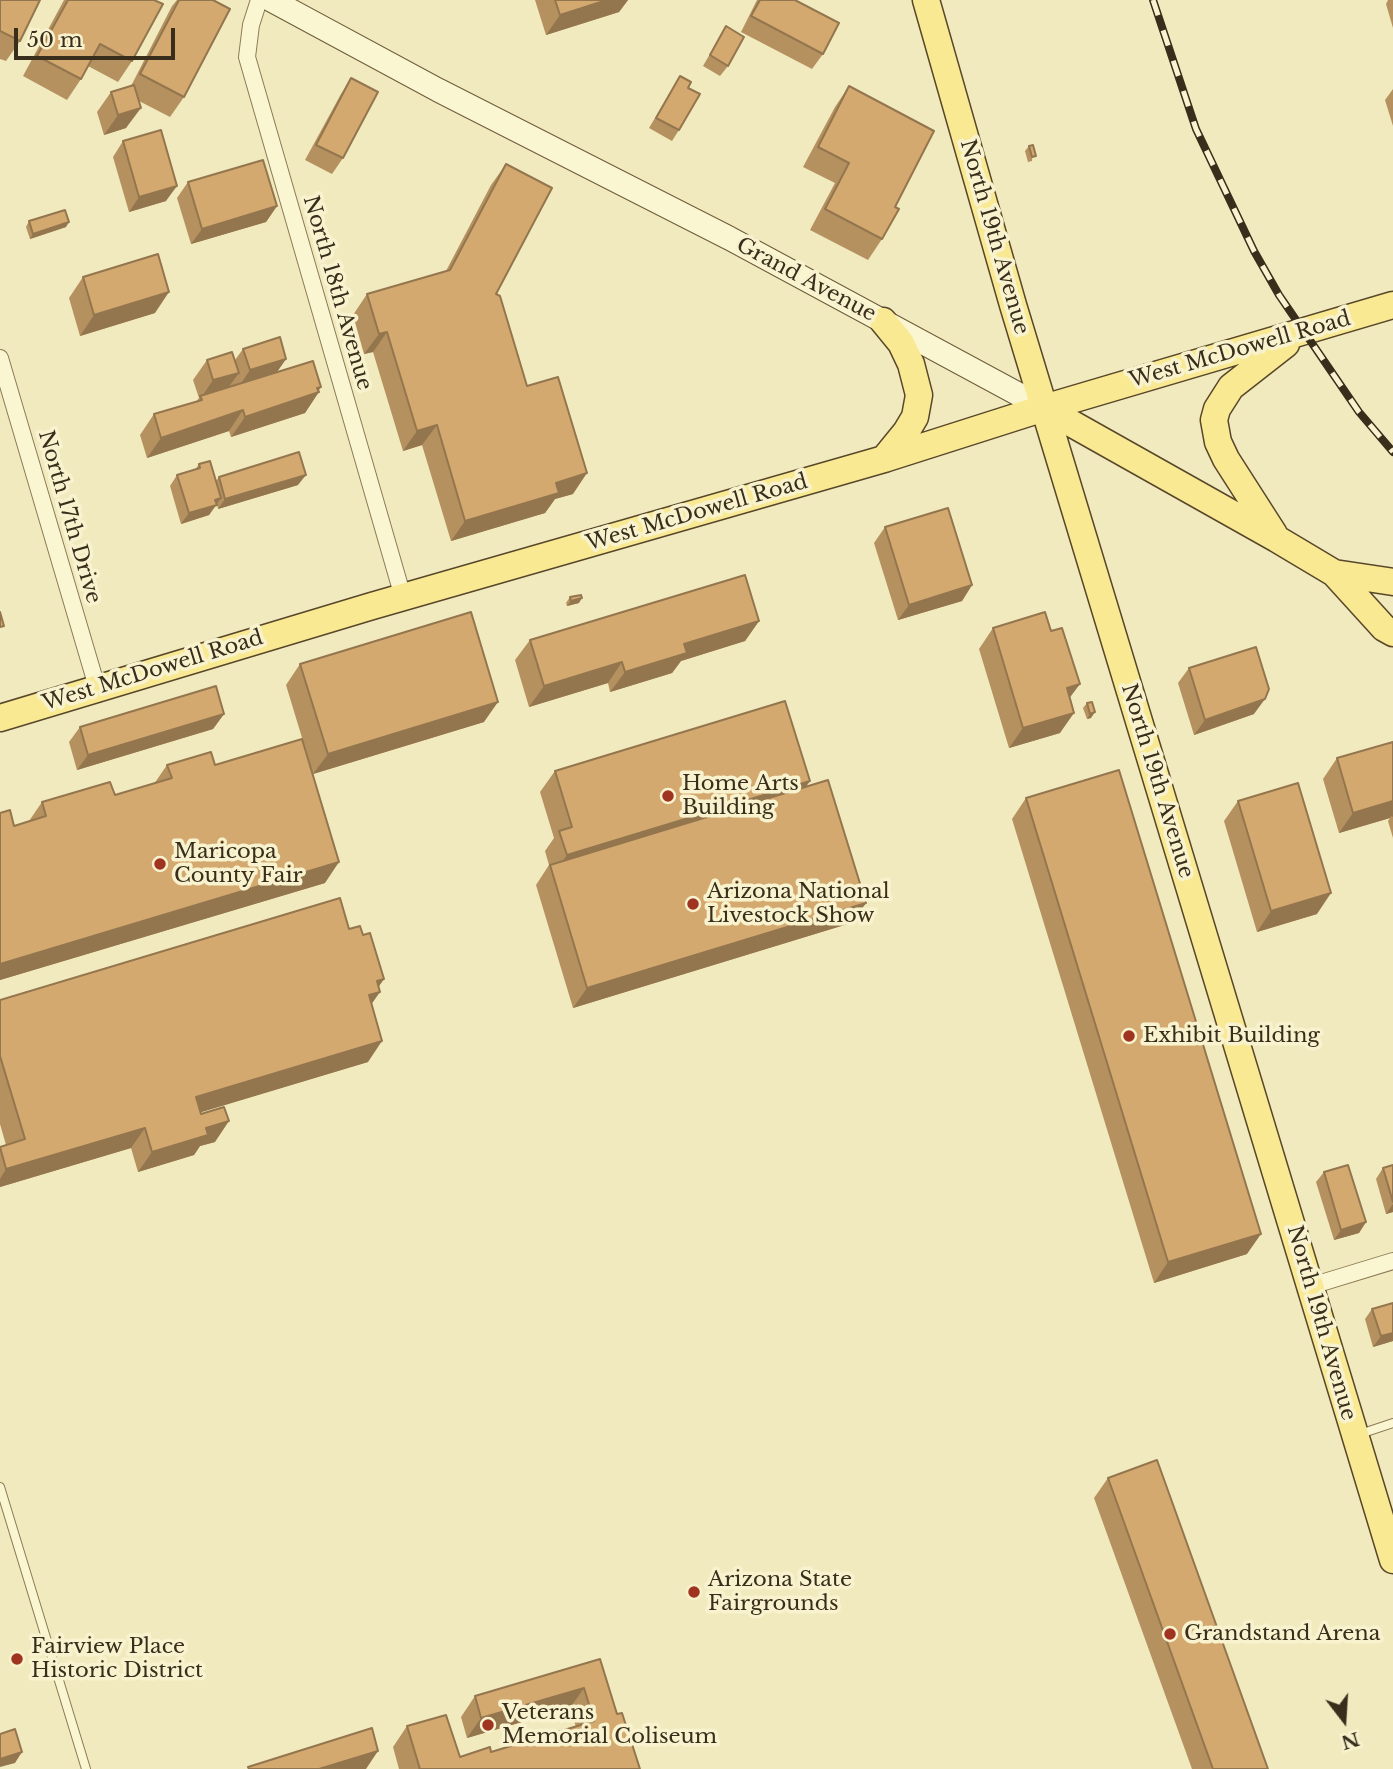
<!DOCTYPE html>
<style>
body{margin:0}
#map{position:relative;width:1393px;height:1769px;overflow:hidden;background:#f1eabe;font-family:"Libre Baskerville",serif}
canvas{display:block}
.north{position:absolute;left:1309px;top:1685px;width:70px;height:70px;-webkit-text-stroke:5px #f8f3ce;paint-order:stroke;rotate:163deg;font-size:19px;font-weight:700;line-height:28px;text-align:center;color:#392e1b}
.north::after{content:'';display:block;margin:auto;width:24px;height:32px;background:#392e1b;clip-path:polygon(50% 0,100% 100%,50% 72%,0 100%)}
.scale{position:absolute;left:14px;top:28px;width:161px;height:32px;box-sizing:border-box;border:4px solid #392e1b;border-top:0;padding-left:9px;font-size:21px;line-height:24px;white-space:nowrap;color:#392e1b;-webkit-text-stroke:5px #f8f3ce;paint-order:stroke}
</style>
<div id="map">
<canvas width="1393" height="1769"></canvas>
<div class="north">N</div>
<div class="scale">50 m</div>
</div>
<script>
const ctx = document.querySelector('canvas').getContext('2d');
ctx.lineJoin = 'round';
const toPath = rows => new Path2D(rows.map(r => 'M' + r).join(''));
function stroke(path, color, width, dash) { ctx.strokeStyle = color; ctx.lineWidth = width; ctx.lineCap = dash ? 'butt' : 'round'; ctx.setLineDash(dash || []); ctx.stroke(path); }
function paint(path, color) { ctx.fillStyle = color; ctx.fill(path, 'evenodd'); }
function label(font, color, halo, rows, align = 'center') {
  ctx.font = font + ' "Libre Baskerville",serif'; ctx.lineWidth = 7; ctx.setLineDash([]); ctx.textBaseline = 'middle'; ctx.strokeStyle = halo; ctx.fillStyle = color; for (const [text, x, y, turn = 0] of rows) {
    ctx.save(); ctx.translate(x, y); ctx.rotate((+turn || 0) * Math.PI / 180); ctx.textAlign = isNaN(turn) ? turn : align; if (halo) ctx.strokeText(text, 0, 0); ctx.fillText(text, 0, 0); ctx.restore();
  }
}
const service = toPath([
 [1357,1435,1393,1423],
 [0,1487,86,1769]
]);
const minor = toPath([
 [259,0,251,25,247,57,403,597],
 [0,358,97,687],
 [1311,1286,1393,1261]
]);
const secondary = toPath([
 [271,0,438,90,729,238,1044,408]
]);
const primary = toPath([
 [926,0,1013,305,1393,1560],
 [883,321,901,343,911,364,919,395,915,417,906,432,884,459],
 [1044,408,1277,539,1334,573,1384,628,1393,633],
 [1274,534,1226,459,1218,442,1214,420,1217,409,1231,387,1286,344],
 [1334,573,1393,582],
 [0,718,372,606,884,459,1044,408,1393,305]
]);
stroke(service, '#8b7a55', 10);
stroke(minor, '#8b7a55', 18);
stroke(secondary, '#6d5b39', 25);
stroke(primary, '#58472a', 29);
stroke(service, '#fbf6d2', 8);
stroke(minor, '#fbf6d2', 16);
stroke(secondary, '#fbf6d2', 23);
stroke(primary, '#f8e992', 26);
const rail = toPath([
 [1153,0,1196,129,1254,251,1279,295,1359,412,1393,452]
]);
stroke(rail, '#392e1b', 8);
stroke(rail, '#f8f3ce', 5, [16]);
paint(toPath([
 [0,0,20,41,6,61,0,59],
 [64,0,154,0,132,61,118,82,88,66,81,79,67,100,23,76],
 [177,0,213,0,184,97,170,117,139,101,126,128,104,135,97,112,111,92,131,86,172,6],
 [535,0,628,0,619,12,546,35],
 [757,0,795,0,823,54,812,69,741,32],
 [1388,0,1393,0,1393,28,1386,4],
 [726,26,728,66,720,76,703,66],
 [680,76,688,88,679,130,672,141,649,128],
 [351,78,343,158,332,174,305,160,341,94],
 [849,86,895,207,882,239,868,260,810,230,835,183,803,167,835,107],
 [1393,89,1393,126,1385,100],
 [123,141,166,201,129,212,113,157],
 [1033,145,1032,161,1028,162,1025,151,1029,146],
 [506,164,496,294,527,386,573,494,555,499,545,513,451,541,422,445,403,451,373,352,364,354,353,315,367,294,446,271,491,185],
 [188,182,277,206,266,222,191,244,177,198],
 [29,221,66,227,30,239,26,227],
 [83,277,155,313,80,336,69,298],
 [243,349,286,359,277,372,321,387,305,413,231,437,229,431,147,458,140,435,154,414,196,402,199,398,193,380,207,360,235,360],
 [199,464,216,481,219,477,298,485,218,509,217,504,209,515,181,524,170,486,177,475,195,470],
 [885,527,972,585,962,601,898,620,874,543],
 [570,597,579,603,567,606,566,603],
 [759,621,745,641,681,661,672,673,610,692,608,683,529,707,515,660,530,640],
 [993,628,1051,631,1070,698,1060,733,1009,748,979,649],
 [300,664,484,722,313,774,286,685],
 [1189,668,1254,714,1194,735,1178,683],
 [1087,703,1091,718,1087,719,1083,708],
 [224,714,213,729,77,770,69,742,80,727],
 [1393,742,1393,838,1388,821,1390,818,1339,833,1323,779,1337,758],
 [167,765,215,765,325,883,0,980,0,813,14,826,29,821,42,802,115,795,154,784],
 [555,771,810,781,806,786,866,903,851,923,573,1008,536,885,549,865,545,851,554,838,540,792],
 [1026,798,1247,1254,1154,1283,1012,819],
 [1238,801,1317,914,1257,932,1224,821],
 [349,929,363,935,384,979,379,986,371,1004,368,1062,200,1112,215,1142,200,1146,194,1155,138,1172,131,1148,0,1187,0,1147,6,1145,0,1124,0,1000],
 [1393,1165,1393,1212,1386,1214,1376,1179,1383,1168],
 [1324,1172,1366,1222,1359,1233,1334,1240,1316,1182],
 [1372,1309,1393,1341,1373,1347,1365,1319],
 [1108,1478,1268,1769,1192,1769,1094,1498],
 [600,1659,617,1714,640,1769,399,1769,393,1747,407,1726,460,1757,491,1752,576,1727,570,1708,467,1738,461,1717,475,1696]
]), '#b59160');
paint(toPath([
 [607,0,628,0,619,12,546,35,560,15],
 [141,108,126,128,104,135,118,115],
 [177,186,166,201,129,212,139,197],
 [277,206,266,222,191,244,202,229],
 [69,222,66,227,30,239,33,234],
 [169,292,155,313,80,336,94,315],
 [387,332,373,352,364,354,379,334],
 [286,359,272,379,236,391,250,370],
 [239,373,224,393,201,398,213,380],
 [321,387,316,393,319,392,305,413,231,437,245,417],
 [243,410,229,431,147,458,161,438],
 [437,425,422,445,403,451,417,431],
 [587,473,573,494,555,499,545,513,451,541,465,521,556,483],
 [306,475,298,485,218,509,225,499],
 [221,498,209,515,181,524,189,513],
 [972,585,962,601,898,620,909,605],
 [582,598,579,603,567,606,571,601],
 [759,621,745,641,681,661,672,673,610,692,625,672,684,644],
 [622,662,608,683,529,707,544,686],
 [1080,684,1065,704,1067,688],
 [1265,699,1254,714,1194,735,1205,720],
 [498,702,484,722,313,774,328,754],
 [1095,712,1091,718,1087,719,1090,714],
 [1074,713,1060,733,1009,748,1023,728],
 [224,714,213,729,77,770,88,755],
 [810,781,796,801,552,876,567,855],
 [1393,801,1393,817,1391,816,1390,818,1339,833,1353,813],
 [339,862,325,883,0,980,0,964],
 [1331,893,1317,914,1257,932,1271,911],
 [866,903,851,923,573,1008,587,988],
 [384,979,374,993,380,992,366,1012,354,1015,377,981],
 [382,1041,368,1062,182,1118,196,1097],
 [229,1121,215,1142,200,1146,194,1155,138,1172,152,1152,206,1128],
 [145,1128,131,1148,0,1187,0,1179,6,1169],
 [1393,1204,1393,1212,1386,1214],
 [1366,1222,1359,1233,1334,1240,1341,1230],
 [1261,1234,1247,1254,1154,1283,1168,1262],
 [1393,1333,1393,1341,1373,1347,1381,1336],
 [584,1688,570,1708,467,1738,481,1718],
 [378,1751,366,1769,319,1769],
 [22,1752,15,1763,0,1767,0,1759]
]), '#94764e');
const building = toPath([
 [0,0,40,0,20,41,0,31,0,0],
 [68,0,154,0,163,4,132,61,100,44,81,79,37,56,68,0],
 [179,0,213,0,230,9,184,97,140,74,179,0],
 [555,0,607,0,560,15,555,0],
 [760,0,795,0,839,23,823,54,751,16,760,0],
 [726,26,744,37,728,66,710,55,726,26],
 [680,76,691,82,688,88,700,94,679,130,656,118,680,76],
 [351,78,378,92,343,158,316,145,351,78],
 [134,85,141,108,118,115,111,92,134,85],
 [849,86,934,131,895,207,899,209,882,239,825,209,849,163,818,147,849,86],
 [161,130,177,186,139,197,123,141,161,130],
 [1033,145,1036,156,1032,157,1029,146,1033,145],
 [263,160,277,206,202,229,188,182,263,160],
 [506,164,552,188,496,294,500,296,527,386,558,377,587,473,556,483,559,493,465,521,437,425,417,431,387,332,379,334,367,294,450,270,506,164],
 [65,210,69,222,33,234,29,221,65,210],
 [158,254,169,292,94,315,83,277,158,254],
 [280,337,286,359,250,370,243,349,280,337],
 [232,352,239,373,213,380,207,360,232,352],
 [313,361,321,387,317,388,319,392,245,417,243,410,161,438,154,414,202,400,200,396,313,361],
 [299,452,306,475,225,499,219,477,299,452],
 [210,461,221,498,215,500,217,505,189,513,177,475,200,468,199,464,210,461],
 [948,508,972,585,909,605,885,527,948,508],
 [745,575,759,621,684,644,687,653,625,672,622,662,544,686,530,640,745,575],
 [581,595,582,598,571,601,570,597,581,595],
 [0,612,4,626,0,627,0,612],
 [471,612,498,702,328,754,300,664,471,612],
 [1045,612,1051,631,1062,628,1080,684,1067,688,1074,713,1023,728,993,628,1045,612],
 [1256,647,1269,689,1265,699,1205,720,1189,668,1256,647],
 [216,686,224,714,88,755,80,727,216,686],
 [785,701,810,781,567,855,559,831,572,827,555,771,785,701],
 [1092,702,1095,712,1090,714,1087,703,1092,702],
 [302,739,339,862,0,964,0,813,10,810,14,826,46,816,42,802,110,782,115,795,172,778,167,765,211,752,215,765,302,739],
 [1393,742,1393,801,1353,813,1337,758,1393,742],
 [1119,770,1261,1234,1168,1262,1026,798,1119,770],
 [828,780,866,903,587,988,550,865,828,780],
 [1298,783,1331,893,1271,911,1238,801,1298,783],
 [340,898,349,929,360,926,363,935,370,933,384,979,377,981,380,992,369,995,382,1041,196,1097,201,1114,224,1107,229,1121,206,1128,208,1135,152,1152,145,1128,6,1169,0,1147,25,1139,0,1056,0,1000,340,898],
 [1348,1165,1366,1222,1341,1230,1324,1172,1348,1165],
 [1393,1165,1393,1202,1383,1168,1393,1165],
 [1393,1303,1393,1333,1381,1336,1372,1309,1393,1303],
 [1157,1460,1268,1769,1213,1769,1108,1478,1157,1460],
 [600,1659,617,1714,622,1713,640,1769,419,1769,420,1769,407,1726,446,1715,460,1757,490,1747,491,1752,594,1721,584,1688,481,1718,475,1696,600,1659],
 [372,1728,378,1751,319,1769,249,1769,248,1767,372,1728],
 [15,1729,22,1752,0,1759,0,1734,15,1729]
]);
paint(building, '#d3a970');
stroke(building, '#94764e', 2);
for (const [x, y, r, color] of [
 [668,796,7,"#9f3420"],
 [160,864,7,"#9f3420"],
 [693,904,7,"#9f3420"],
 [1129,1036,7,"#9f3420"],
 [694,1592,7,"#9f3420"],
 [1170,1634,7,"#9f3420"],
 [17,1659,7,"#9f3420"],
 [488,1725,7,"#9f3420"]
]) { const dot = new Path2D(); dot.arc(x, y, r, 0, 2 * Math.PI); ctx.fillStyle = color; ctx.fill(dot); stroke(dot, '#f8f3ce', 2.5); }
label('21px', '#392e1b', '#f8f3ce', [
 ["North 19th Avenue",994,237,74],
 ["Grand Avenue",806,280,28],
 ["North 18th Avenue",337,293,74],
 ["West McDowell Road",1240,350,-16],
 ["West McDowell Road",697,513,-16],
 ["North 17th Drive",69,517,74],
 ["West McDowell Road",153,671,-17],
 ["North 19th Avenue",1157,781,73],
 ["North 19th Avenue",1321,1323,74]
]);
label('21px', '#392e1b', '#f8f3ce', [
 ["Home Arts",682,784],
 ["Building",682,808],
 ["Maricopa",174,852],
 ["County Fair",174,876],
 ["Arizona National",707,892],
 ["Livestock Show",707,916],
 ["Exhibit Building",1143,1036],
 ["Arizona State",708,1580],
 ["Fairgrounds",708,1604],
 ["Grandstand Arena",1184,1634],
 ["Fairview Place",31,1647],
 ["Historic District",31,1671],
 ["Veterans",502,1713],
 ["Memorial Coliseum",502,1737]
], 'left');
</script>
